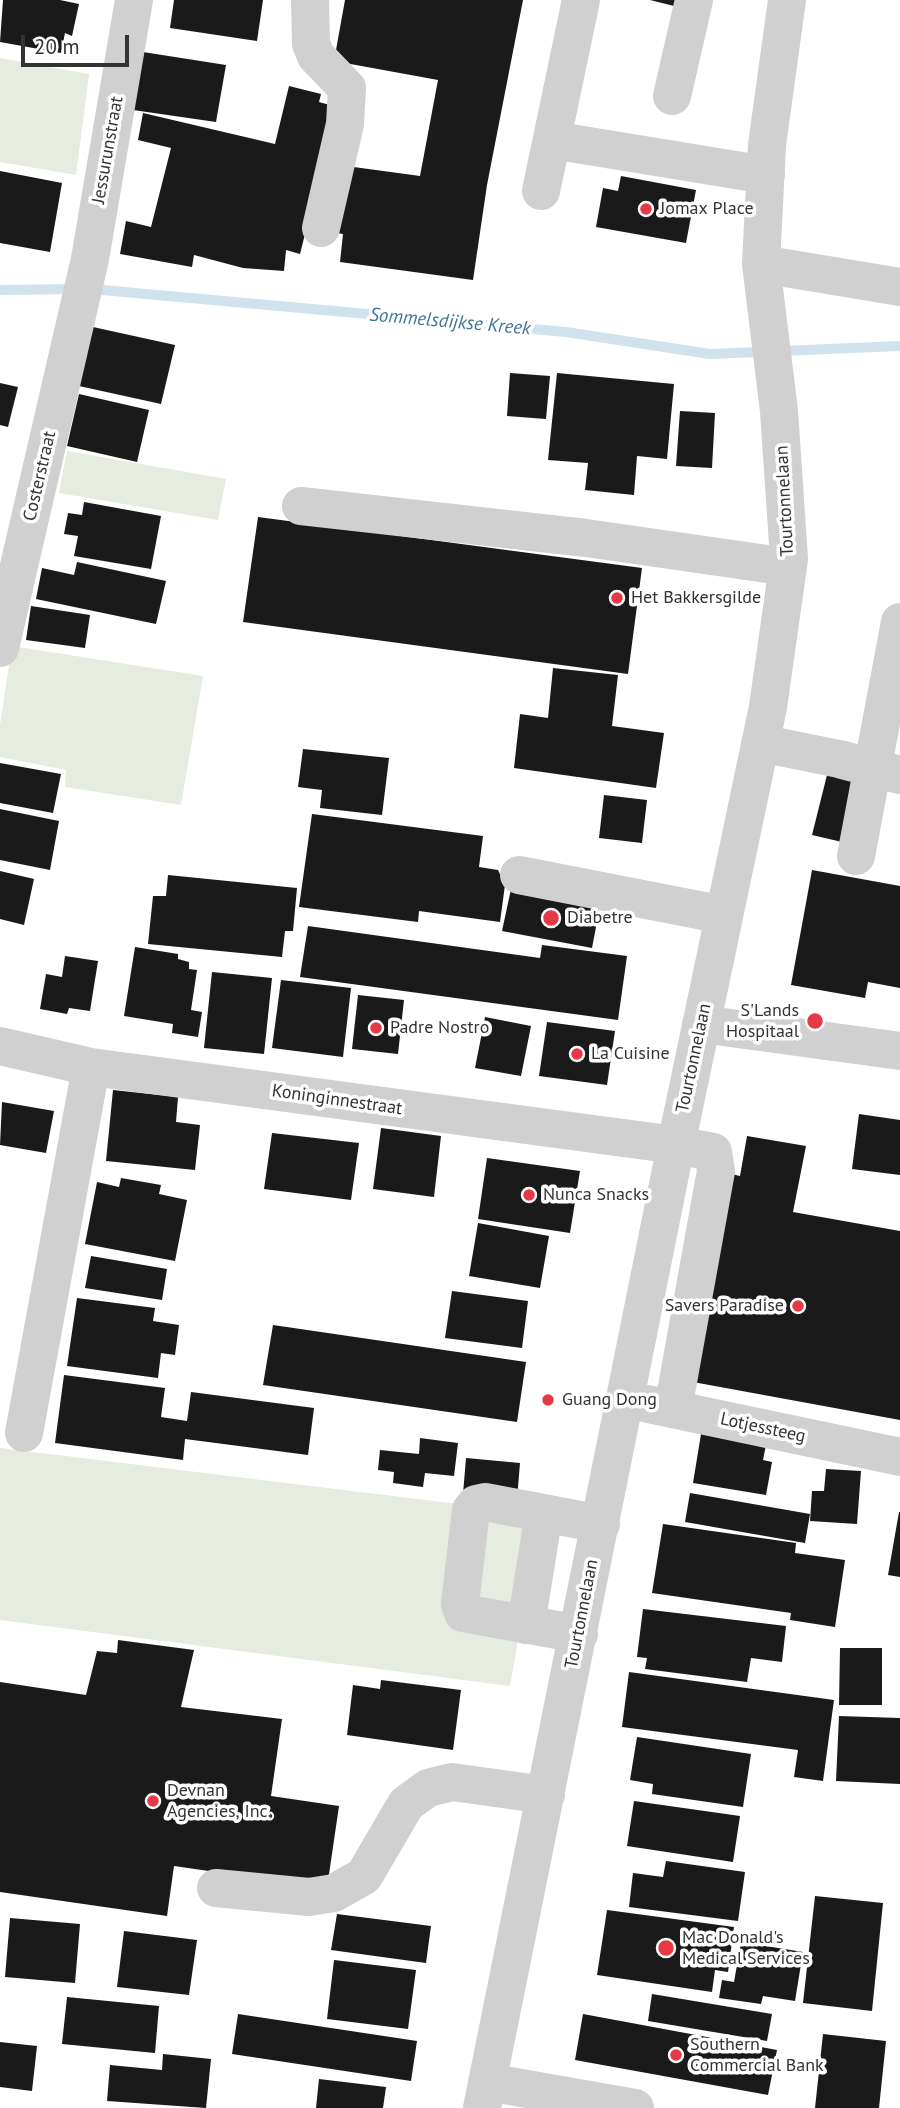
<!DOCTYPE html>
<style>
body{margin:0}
#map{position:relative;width:900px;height:2108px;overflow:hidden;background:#fff;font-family:"PT Sans",sans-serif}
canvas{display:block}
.scale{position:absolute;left:21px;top:35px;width:108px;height:32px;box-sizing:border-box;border:4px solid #333;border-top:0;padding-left:9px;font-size:21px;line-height:24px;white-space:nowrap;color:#333;-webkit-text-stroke:5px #fff;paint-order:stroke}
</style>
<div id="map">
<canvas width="900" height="2108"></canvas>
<div class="scale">20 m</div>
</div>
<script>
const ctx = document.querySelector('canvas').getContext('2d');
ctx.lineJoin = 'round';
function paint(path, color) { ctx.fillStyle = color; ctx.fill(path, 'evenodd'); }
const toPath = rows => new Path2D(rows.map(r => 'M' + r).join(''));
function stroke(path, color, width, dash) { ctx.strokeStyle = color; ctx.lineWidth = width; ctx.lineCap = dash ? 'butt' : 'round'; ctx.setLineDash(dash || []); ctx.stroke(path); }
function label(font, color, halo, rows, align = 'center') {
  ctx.font = font + ' "PT Sans",sans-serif'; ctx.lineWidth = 7; ctx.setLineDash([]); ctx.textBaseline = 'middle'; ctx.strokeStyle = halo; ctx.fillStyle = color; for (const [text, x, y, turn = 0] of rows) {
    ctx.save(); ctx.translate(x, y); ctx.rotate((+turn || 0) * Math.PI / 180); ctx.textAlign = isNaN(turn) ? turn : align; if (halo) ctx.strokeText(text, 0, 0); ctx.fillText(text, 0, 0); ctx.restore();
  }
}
paint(toPath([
 [0,58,89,74,76,175,0,162],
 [67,451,226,479,218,520,59,493],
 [12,646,203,676,181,805,65,787,66,770,0,757,0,725],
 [0,1448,540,1514,510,1686,0,1620]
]), '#e6ecdf');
stroke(toPath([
 [91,289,566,332,710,354,900,346],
 [0,290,75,289]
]), '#cfe2ee', 10);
paint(toPath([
 [3,0,60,0,79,4,72,36,65,33,61,53,0,42],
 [174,0,263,0,257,41,170,28],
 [345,0,523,0,487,185,473,280,340,262,343,234,329,232,339,165,420,176,438,80,334,61],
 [650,0,676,0,674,6],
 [143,52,226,65,216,122,133,110],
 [289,86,321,94,319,102,337,107,300,254,286,250,284,271,243,268,194,255,192,267,120,254,126,221,151,227,171,148,138,140,143,113,275,144],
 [0,171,62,183,50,252,0,243],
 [621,176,696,190,686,243,596,227,603,188,618,191],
 [93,327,175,345,161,404,79,386],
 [510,373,550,376,546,419,507,416],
 [557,373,674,384,667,459,637,456,634,495,585,490,588,463,548,460],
 [0,383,18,387,8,427,0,425],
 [79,394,149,410,137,462,67,446],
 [680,411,715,413,712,468,676,466],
 [84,502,161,516,151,569,74,556,78,536,64,534,68,513,82,515],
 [258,517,642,568,628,674,243,622],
 [77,562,166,581,156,624,36,599,42,568,74,575],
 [31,606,90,615,85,648,26,640],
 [553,668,618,675,612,726,664,733,656,788,514,768,520,714,548,718],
 [303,749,389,758,382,815,320,808,322,790,298,787],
 [0,763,61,774,53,813,0,803],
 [827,775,857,782,842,842,812,835],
 [604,795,647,800,642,843,599,838],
 [0,809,59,821,50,870,0,860],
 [312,814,483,836,479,867,498,870,505,885,500,922,419,911,418,922,299,907],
 [812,870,900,886,900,988,868,982,865,998,791,985],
 [0,871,34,879,24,925,0,919],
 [168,875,297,888,293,931,285,931,282,957,148,944,153,896,166,896],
 [511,889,600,906,592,948,502,931],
 [308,926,540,958,542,945,627,956,618,1020,300,977],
 [135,947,178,954,178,959,189,962,189,969,197,970,191,1010,202,1012,198,1037,172,1033,173,1024,124,1016],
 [65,956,98,961,90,1011,69,1008,67,1014,40,1009,46,974,62,977],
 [212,972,272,978,264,1054,204,1048],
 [281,980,351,988,343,1057,272,1048],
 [358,995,404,1000,398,1054,352,1049],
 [485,1017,531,1026,521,1076,475,1068],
 [547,1022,615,1031,607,1085,539,1076],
 [113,1090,178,1097,176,1122,200,1125,195,1170,106,1161],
 [2,1102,54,1111,46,1153,0,1145],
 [859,1114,900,1120,900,1175,852,1169],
 [381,1128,441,1136,434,1197,373,1189],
 [272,1133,359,1143,351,1200,264,1189],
 [747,1136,806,1146,793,1212,900,1231,900,1420,682,1380,722,1172,740,1176],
 [487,1158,580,1171,570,1233,478,1219],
 [121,1178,161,1185,159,1194,187,1200,175,1261,85,1244,97,1182,119,1187],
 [478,1223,549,1236,540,1288,469,1276],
 [91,1256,167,1269,162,1300,85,1288],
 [452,1291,528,1301,522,1348,445,1338],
 [77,1298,155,1308,153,1321,179,1325,175,1355,161,1353,158,1378,67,1366],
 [273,1325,526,1362,517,1422,263,1385],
 [64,1375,165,1388,161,1417,187,1421,191,1392,314,1408,308,1455,185,1439,183,1460,55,1443],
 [701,1434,766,1445,763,1460,772,1462,766,1495,693,1483],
 [420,1438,458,1443,454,1476,425,1473,423,1487,393,1483,394,1472,378,1470,380,1450,419,1454],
 [466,1458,520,1463,517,1499,463,1494],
 [826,1469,861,1471,857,1524,810,1521,812,1491,824,1491],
 [690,1493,810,1514,805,1543,685,1522],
 [899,1512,900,1512,900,1577,888,1575],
 [663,1524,796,1543,795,1553,845,1560,835,1627,790,1620,791,1613,652,1593],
 [643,1609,786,1626,782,1662,751,1658,747,1682,645,1669,647,1658,637,1657],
 [118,1640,194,1650,181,1707,282,1719,271,1796,339,1806,327,1888,174,1866,167,1916,0,1892,0,1682,86,1695,97,1651,117,1653],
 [840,1648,882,1648,882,1705,839,1705],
 [629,1672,834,1700,823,1781,794,1777,798,1750,622,1727],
 [381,1680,461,1690,453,1750,347,1735,353,1685,380,1689],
 [839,1716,900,1718,900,1784,836,1781],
 [637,1737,751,1754,743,1807,652,1794,653,1784,630,1780],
 [634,1801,740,1816,733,1862,627,1846],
 [666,1861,745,1872,738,1921,629,1907,633,1873,663,1877],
 [815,1896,883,1903,872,2011,803,2003],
 [607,1910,734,1927,728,1972,715,1970,712,1992,597,1975],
 [337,1914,431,1926,426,1963,331,1950],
 [10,1918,80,1924,75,1983,5,1977],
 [124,1931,197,1940,189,1995,117,1987],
 [741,1942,803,1952,795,2001,763,1996,761,2004,719,1998,722,1980,734,1982],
 [334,1960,416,1970,408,2029,327,2019],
 [652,1994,772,2014,767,2041,648,2021],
 [67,1997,159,2006,155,2053,62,2044],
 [238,2014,417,2041,411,2081,232,2054],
 [583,2014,777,2050,768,2095,575,2060],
 [823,2034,886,2041,879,2108,815,2108],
 [0,2042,37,2046,32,2091,0,2087],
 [163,2054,211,2059,206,2108,107,2101,110,2065,162,2070],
 [319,2079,386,2087,383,2108,316,2108]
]), '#1a1a1a');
stroke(toPath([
 [310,0,311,44,316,56,347,88,345,124,321,228],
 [672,96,694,0],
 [552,140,766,175],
 [541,191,581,0],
 [761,264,900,287],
 [301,506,586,538,788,567],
 [0,648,90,259,134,0],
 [760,743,839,759,900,775],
 [856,856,900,622],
 [519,875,724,915],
 [701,1024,900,1051],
 [0,1046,91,1067,676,1145,713,1152,716,1171,673,1409],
 [648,1404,900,1457],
 [24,1433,91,1067],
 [526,1625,544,1513],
 [579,1634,463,1613,460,1604,471,1510,476,1504,485,1502,601,1524],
 [216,1888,309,1897,334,1893,364,1876,406,1804,428,1788,452,1782,546,1795],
 [487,2082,635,2108],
 [482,2108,676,1145,768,707,789,559,779,411,761,264,767,145,787,0]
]), '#d0d0d0', 38);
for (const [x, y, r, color] of [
 [646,209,7,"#e63946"],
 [617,598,7,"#e63946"],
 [551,918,9,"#e63946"],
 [815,1021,9,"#e63946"],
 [376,1028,7,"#e63946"],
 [577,1054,7,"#e63946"],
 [529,1195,7,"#e63946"],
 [798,1306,7,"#e63946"],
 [548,1400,7,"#e63946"],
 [153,1801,7,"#e63946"],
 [666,1948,9,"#e63946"],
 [676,2055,7,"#e63946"]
]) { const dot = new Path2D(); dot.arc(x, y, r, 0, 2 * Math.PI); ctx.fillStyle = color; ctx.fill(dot); stroke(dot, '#fff', 2.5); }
label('18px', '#333', '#fff', [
 ["Jessurunstraat",108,150,-80],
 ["Costerstraat",40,476,-77],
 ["Tourtonnelaan",785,501,-93],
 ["Tourtonnelaan",694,1058,-78],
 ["Koninginnestraat",337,1100,8],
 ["Lotjessteeg",763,1428,12],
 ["Tourtonnelaan",582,1614,-79]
]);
label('18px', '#333', '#fff', [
 ["Jomax Place",660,209],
 ["Het Bakkersgilde",631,598],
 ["Diabetre",567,918],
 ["S'Lands",799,1011,"right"],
 ["Hospitaal",799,1032,"right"],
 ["Padre Nostro",390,1028],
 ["La Cuisine",591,1054],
 ["Nunca Snacks",543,1195],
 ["Savers Paradise",784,1306,"right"],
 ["Guang Dong",562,1400],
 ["Devnan",167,1791],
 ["Agencies, Inc.",167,1812],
 ["Mac Donald's",682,1938],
 ["Medical Services",682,1959],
 ["Southern",690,2045],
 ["Commercial Bank",690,2066]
], 'left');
label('italic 19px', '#3f7597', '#fff', [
 ["Sommelsdijkse Kreek",450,322,5]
]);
</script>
